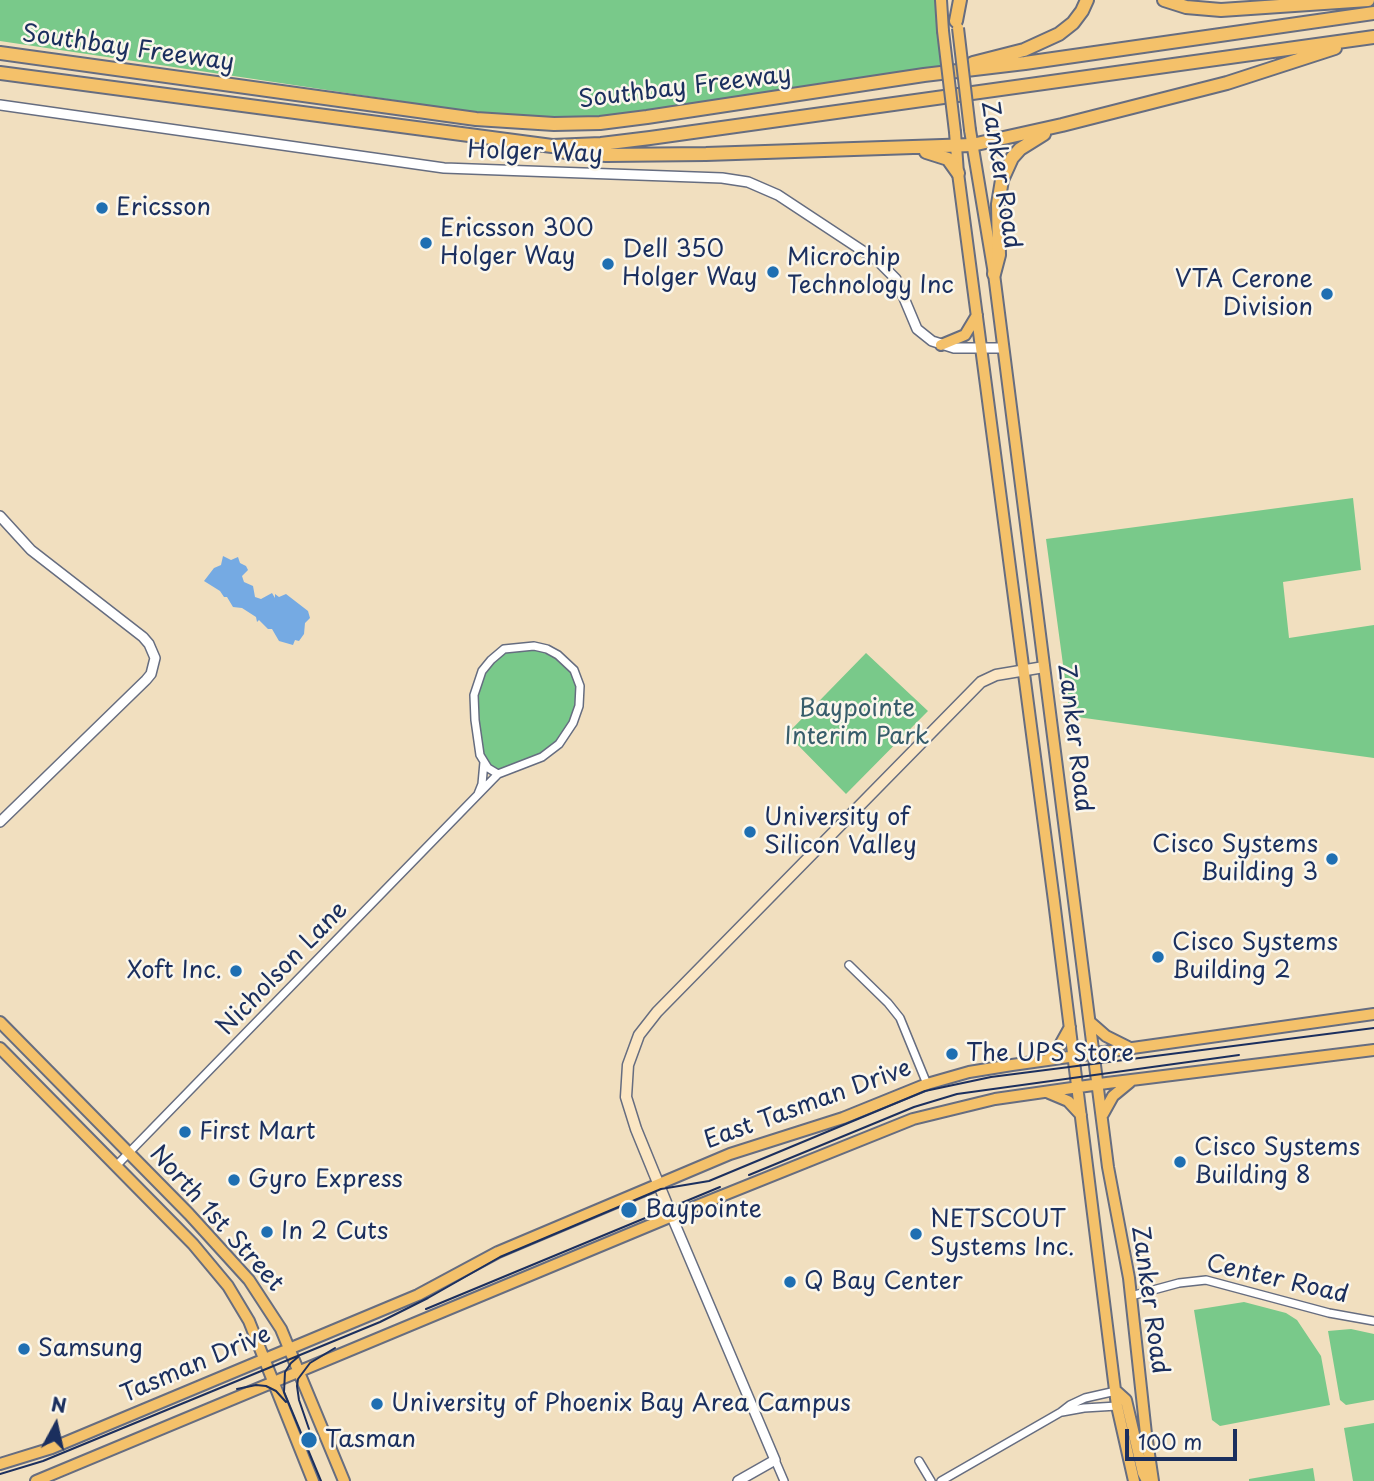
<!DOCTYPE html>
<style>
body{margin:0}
#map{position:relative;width:1374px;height:1481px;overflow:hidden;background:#f1dfbf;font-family:"Playpen Sans",sans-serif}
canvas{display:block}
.north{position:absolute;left:21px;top:1390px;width:70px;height:70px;-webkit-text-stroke:5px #fbf7ec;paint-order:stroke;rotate:8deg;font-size:19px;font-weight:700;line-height:28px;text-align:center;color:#1b2f5e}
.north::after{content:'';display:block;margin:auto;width:24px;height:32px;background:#1b2f5e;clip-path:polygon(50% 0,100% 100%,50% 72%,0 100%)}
.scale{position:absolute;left:1125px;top:1429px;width:112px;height:32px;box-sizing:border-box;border:4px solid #1b2f5e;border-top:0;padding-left:9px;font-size:21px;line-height:24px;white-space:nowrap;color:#1b2f5e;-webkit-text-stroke:5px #fbf7ec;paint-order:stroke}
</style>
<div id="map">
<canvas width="1374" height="1481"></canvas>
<div class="north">N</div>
<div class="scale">100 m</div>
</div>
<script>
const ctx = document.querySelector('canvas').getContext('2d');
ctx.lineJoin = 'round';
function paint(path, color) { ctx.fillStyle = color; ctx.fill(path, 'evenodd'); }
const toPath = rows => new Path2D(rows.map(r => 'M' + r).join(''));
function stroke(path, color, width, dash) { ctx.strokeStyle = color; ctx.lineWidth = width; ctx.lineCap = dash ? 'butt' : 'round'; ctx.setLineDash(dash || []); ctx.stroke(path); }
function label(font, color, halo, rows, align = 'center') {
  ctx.font = font + ' "Playpen Sans",sans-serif'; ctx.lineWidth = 5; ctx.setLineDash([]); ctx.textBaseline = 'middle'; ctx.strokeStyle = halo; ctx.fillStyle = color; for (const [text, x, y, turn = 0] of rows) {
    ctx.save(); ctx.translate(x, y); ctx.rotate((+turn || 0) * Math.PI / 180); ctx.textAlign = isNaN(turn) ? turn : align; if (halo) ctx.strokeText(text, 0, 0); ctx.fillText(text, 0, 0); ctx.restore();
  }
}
paint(toPath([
 [0,0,936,0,943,72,554,124,0,41],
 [1353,498,1361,570,1283,582,1289,638,1374,625,1374,758,1070,716,1046,539],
 [534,649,557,658,571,672,577,686,576,705,571,722,558,742,541,754,499,771,490,767,483,752,477,720,477,694,484,672,492,662,506,652],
 [866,653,928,711,846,794,787,734],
 [1244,1302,1286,1313,1297,1320,1321,1356,1330,1405,1220,1426,1212,1420,1194,1310],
 [1351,1329,1374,1334,1374,1400,1346,1405,1340,1400,1328,1331],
 [1374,1423,1374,1481,1353,1481,1344,1428],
 [1313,1468,1315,1481,1249,1481,1249,1479]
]), '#79c98a');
paint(toPath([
 [223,556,231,560,238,557,240,563,246,566,248,570,242,576,244,582,253,586,255,597,261,599,272,593,275,598,275,594,279,597,286,594,308,611,310,618,305,623,304,634,299,641,295,640,293,645,279,641,272,629,268,629,259,620,257,622,256,617,242,608,233,607,227,597,224,597,220,591,204,581,214,568,221,565]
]), '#75aae3');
const minor = toPath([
 [478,794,482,784,484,762],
 [849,965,888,1003,900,1018,927,1084],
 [116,1166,498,774,542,757,559,744,573,723,579,706,580,686,574,670,558,655,547,649,534,646,504,649,491,660,482,671,474,695,475,720,480,755,488,768,498,774],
 [1131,1296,1179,1283,1206,1280,1329,1313,1374,1321],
 [1062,1412,1084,1408,1117,1406],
 [775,1460,784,1481],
 [919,1461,931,1481],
 [941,1481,1061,1412,1070,1405,1085,1398,1116,1391]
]);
const tertiary = toPath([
 [0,105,444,168,722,178,748,182,778,195,878,261,896,279,917,329,932,341,954,348,1003,348],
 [0,516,31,550,143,637,149,644,155,658,151,674,146,680,0,822],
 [672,1217,775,1460,738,1481]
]);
const secondary = toPath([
 [672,1217,636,1129,626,1097,628,1065,639,1035,657,1012,981,682,996,675,1044,667]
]);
const primary = toPath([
 [941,0,943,31],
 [970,130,994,274,1108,1167,1129,1278,1146,1434,1153,1481],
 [955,132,958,173,1054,901,1117,1406,1134,1481],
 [941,345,965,335,977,315],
 [0,1022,189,1214,249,1280,281,1329,344,1481],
 [1090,1022,1106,1036,1130,1048],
 [0,1048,193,1244,228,1286,249,1321,313,1481],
 [1048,1059,1060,1045,1070,1027],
 [1049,1093,1068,1101,1081,1115],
 [1103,1114,1113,1096,1130,1082],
 [1116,1391,1126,1400,1143,1473,1147,1481],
 [0,1464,52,1448,418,1295,498,1252,730,1154,843,1118,927,1084,969,1072,1012,1065,1374,1014],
 [36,1481,689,1209,913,1119,995,1099,1107,1083,1374,1050]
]);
const motorway = toPath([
 [1164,0,1186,7,1221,10,1368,0],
 [956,21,960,0],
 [0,53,476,119,554,124,600,123,647,117,924,75,1025,63,1374,13],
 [973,63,1024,50,1059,34,1073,23,1082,11,1087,0],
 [0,73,552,146,601,144,650,138,1374,37],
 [565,152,606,155,706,154,972,145,1062,125,1227,83,1335,48],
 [926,152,948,159,958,173],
 [994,274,999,255,998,204,1002,180,1012,158,1020,149,1044,134]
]);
stroke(minor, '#666d80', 10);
stroke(tertiary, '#666d80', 12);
stroke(secondary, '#666d80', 13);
stroke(primary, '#666d80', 14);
stroke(motorway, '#666d80', 16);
stroke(minor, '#fff', 7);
stroke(tertiary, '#fff', 9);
stroke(secondary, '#fbe6c3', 10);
stroke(primary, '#f4c16a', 10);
stroke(motorway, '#f4c16a', 12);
stroke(toPath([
 [749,1175,914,1107,957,1094,1239,1055],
 [426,1309,720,1187],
 [298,1357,291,1363,285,1372,284,1392,321,1481],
 [237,1389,256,1385,266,1386,276,1391,286,1402],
 [309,1429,299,1400,297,1386,298,1379,310,1363,335,1348],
 [0,1474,43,1461,380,1322,428,1298,500,1257,661,1189,709,1181,925,1091,991,1077,1374,1028]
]), '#1b2f5e', 2);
const primaryBridge = toPath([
 [958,28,970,130],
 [943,31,955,132]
]);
stroke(primaryBridge, '#666d80', 14, []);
stroke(primaryBridge, '#f4c16a', 10);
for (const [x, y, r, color] of [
 [102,208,7,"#1f6fb2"],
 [426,243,7,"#1f6fb2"],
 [608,264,7,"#1f6fb2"],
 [773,272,7,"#1f6fb2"],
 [1327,294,7,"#1f6fb2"],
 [750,832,7,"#1f6fb2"],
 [1332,859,7,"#1f6fb2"],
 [1158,957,7,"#1f6fb2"],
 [236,971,7,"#1f6fb2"],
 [952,1054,7,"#1f6fb2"],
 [185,1132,7,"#1f6fb2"],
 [1180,1162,7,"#1f6fb2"],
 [234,1180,7,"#1f6fb2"],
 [629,1210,9,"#1f6fb2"],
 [267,1232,7,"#1f6fb2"],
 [916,1234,7,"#1f6fb2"],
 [790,1282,7,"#1f6fb2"],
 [24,1349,7,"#1f6fb2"],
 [377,1404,7,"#1f6fb2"],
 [309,1440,9,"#1f6fb2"]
]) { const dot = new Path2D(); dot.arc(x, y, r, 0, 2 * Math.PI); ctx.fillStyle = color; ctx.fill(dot); stroke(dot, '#fbf7ec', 2.5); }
label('24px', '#1b2f5e', '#fbf7ec', [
 ["Southbay Freeway",128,49,8],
 ["Southbay Freeway",685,88,-7],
 ["Holger Way",535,153,2],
 ["Zanker Road",1000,175,81],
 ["Zanker Road",1074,738,83],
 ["Nicholson Lane",283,969,-46],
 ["East Tasman Drive",808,1105,-20],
 ["North 1st Street",216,1219,48],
 ["Center Road",1277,1280,13],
 ["Zanker Road",1149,1300,82],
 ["Tasman Drive",196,1365,-23]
]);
label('24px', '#1b2f5e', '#fbf7ec', [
 ["Ericsson",116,208],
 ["Ericsson 300",440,229],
 ["Holger Way",440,257],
 ["Dell 350",622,250],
 ["Holger Way",622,278],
 ["Microchip",787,258],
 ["Technology Inc",787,286],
 ["VTA Cerone",1313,280,"right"],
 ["Division",1313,308,"right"],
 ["University of",764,818],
 ["Silicon Valley",764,846],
 ["Cisco Systems",1318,845,"right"],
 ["Building 3",1318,873,"right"],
 ["Cisco Systems",1172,943],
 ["Building 2",1172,971],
 ["Xoft Inc.",222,971,"right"],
 ["The UPS Store",966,1054],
 ["First Mart",199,1132],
 ["Cisco Systems",1194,1148],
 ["Building 8",1194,1176],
 ["Gyro Express",248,1180],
 ["Baypointe",645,1210],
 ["NETSCOUT",930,1220],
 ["Systems Inc.",930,1248],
 ["In 2 Cuts",281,1232],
 ["Q Bay Center",804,1282],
 ["Samsung",38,1349],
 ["University of Phoenix Bay Area Campus",391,1404],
 ["Tasman",325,1440]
], 'left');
label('24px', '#375d6b', '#fbf7ec', [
 ["Baypointe",857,709],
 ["Interim Park",857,737]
]);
</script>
